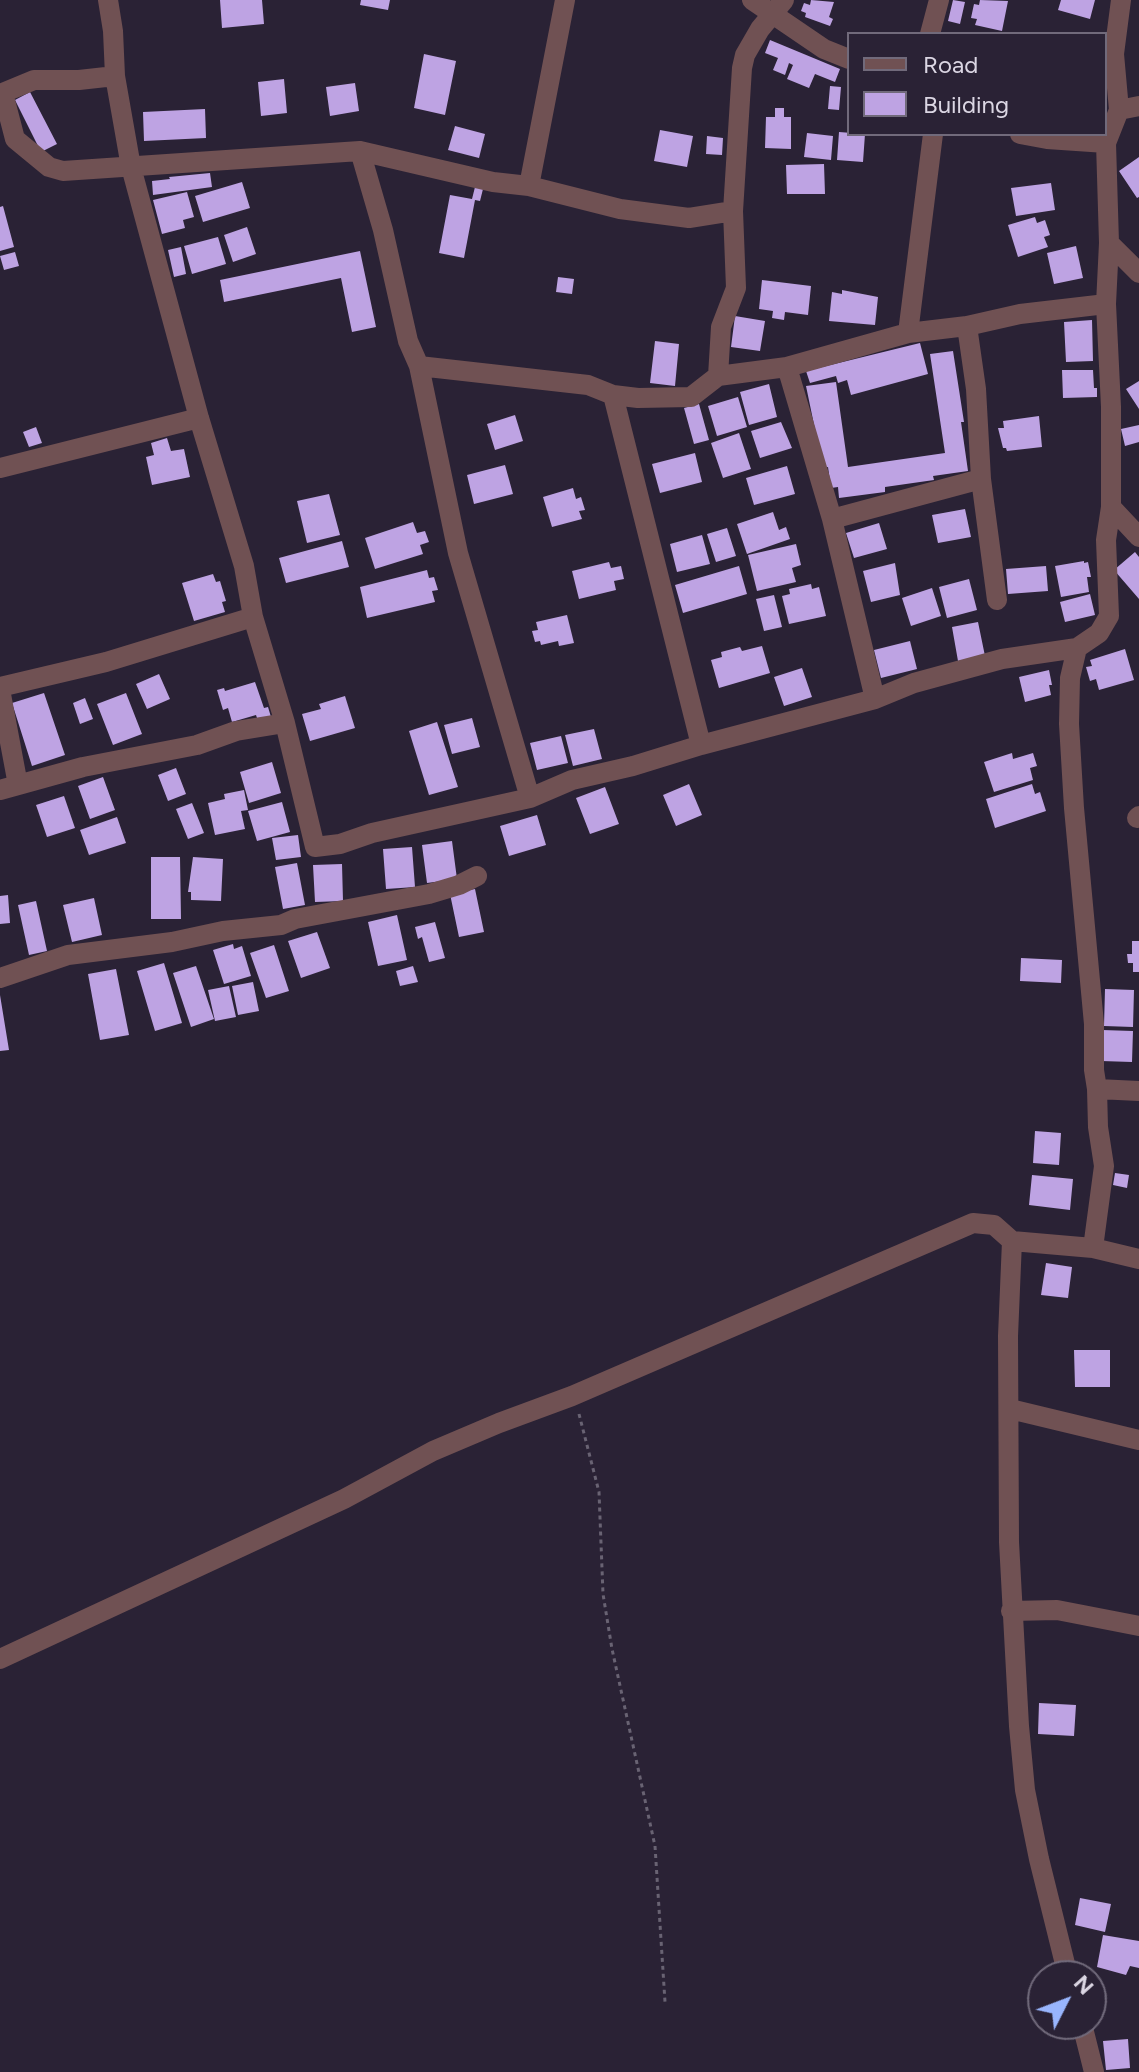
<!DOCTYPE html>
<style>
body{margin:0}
#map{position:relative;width:1139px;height:2072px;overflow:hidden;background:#2a2235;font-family:Figtree,sans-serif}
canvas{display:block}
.legend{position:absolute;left:847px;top:32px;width:260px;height:104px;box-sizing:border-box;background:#2a2235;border:2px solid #716a7b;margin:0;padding:10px 14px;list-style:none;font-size:24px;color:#dbd6e3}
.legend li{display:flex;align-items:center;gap:16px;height:40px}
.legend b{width:40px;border:2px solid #716a7b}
.north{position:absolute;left:1027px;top:1960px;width:80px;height:80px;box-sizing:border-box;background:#2a2235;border:2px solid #716a7b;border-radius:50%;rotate:48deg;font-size:22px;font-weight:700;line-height:32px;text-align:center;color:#dbd6e3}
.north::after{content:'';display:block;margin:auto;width:28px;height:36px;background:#98b5fd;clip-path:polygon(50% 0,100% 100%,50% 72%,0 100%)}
</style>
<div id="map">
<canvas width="1139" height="2072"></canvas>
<ul class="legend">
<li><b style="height:10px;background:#705153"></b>Road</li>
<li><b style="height:22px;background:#bea3e3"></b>Building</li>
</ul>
<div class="north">N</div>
</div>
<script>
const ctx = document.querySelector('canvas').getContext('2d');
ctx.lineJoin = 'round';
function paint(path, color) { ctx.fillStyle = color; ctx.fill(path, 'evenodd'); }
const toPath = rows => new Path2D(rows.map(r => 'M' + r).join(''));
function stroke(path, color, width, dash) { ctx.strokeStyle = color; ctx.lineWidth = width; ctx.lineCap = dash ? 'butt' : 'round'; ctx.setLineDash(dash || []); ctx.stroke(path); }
paint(toPath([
 [220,0,262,0,264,24,222,28],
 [361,0,390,0,388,10,360,5],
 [811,0,834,2,829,17,833,19,830,26,805,17,806,13,801,11,804,3,810,5],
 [953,0,965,2,960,24,948,21],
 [980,0,1008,1,1002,31,975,25,977,19,971,18,974,4,979,5],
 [1061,0,1095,0,1090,19,1058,10],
 [770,40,840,69,835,82,815,74,809,88,787,79,793,65,789,63,785,75,773,70,778,58,765,53],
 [424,54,456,61,445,115,414,108],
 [284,79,287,113,261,116,258,82],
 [355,83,359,111,330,116,326,87],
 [830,86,841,87,839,110,828,109],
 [30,92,57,144,41,152,15,100],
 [775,108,784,108,784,117,791,117,791,149,765,148,766,117,775,117],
 [205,109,206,138,144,141,143,112],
 [455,126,485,134,479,158,448,150],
 [660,130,693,136,687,167,654,161],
 [839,132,865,134,863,162,837,160],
 [807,133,833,136,831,160,804,157],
 [707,136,723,138,722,155,706,154],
 [1139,157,1139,197,1137,198,1119,171],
 [824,164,825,194,787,194,786,165],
 [210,173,212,187,153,195,152,181,170,179,169,177],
 [242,182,250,208,203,222,195,196],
 [1051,183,1055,210,1016,216,1011,188],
 [475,187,483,189,480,201,475,200,464,258,439,253,450,195,472,199],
 [187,192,194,217,183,220,185,228,162,234,153,200],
 [3,206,14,247,0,251,0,207],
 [1035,217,1037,223,1045,220,1050,235,1044,237,1048,247,1018,257,1008,225],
 [247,227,256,254,233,262,224,235],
 [218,237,226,264,192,274,184,246],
 [1076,246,1083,278,1054,284,1047,253],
 [181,247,186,274,174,277,168,250],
 [360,251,376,327,352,332,341,278,224,302,220,280],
 [15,252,19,266,4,270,0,256],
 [558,277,574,279,572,294,556,292],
 [762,280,811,286,808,315,785,312,784,320,772,318,773,311,759,309],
 [842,290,878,297,875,325,829,321,832,292,842,294],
 [735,316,765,321,760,351,731,347],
 [1092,320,1093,361,1066,362,1064,322],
 [655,341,679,344,675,386,650,383],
 [920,343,928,374,851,395,847,380,838,383,836,376,810,383,806,371],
 [953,351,964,422,961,422,968,471,933,476,934,480,885,487,885,492,839,498,838,487,831,488,828,467,823,468,806,386,836,382,848,467,945,453,930,354],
 [1062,370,1093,370,1094,388,1097,388,1097,397,1063,398],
 [1139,381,1139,409,1126,389],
 [769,384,777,417,749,425,740,392],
 [738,397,747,427,717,436,708,406],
 [699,404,709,440,694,444,684,408],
 [515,415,523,441,495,450,487,424],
 [1039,416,1042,447,1007,451,1006,448,1003,448,998,428,1004,428,1003,421],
 [781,422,792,448,760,458,751,431],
 [1139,425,1139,442,1125,446,1121,429],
 [36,427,42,443,29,447,23,432],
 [739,433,751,469,723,478,711,443],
 [167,438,171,451,184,449,190,477,152,485,146,457,154,455,151,443],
 [695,453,702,482,660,493,652,464],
 [505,465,513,494,474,504,467,475],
 [787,466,795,494,754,505,746,478],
 [573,488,576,499,581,497,585,510,579,511,582,519,552,527,543,497],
 [329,494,340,535,307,543,297,501],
 [965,509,971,537,938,543,932,515],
 [773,512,779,530,786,527,790,539,747,554,737,524],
 [413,522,417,533,425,531,429,542,420,545,423,554,375,569,365,538],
 [879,523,887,549,854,558,846,533],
 [727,528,736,556,716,562,707,534],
 [702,535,710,564,677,572,670,544],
 [342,541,349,567,286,583,279,558],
 [796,544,801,565,792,568,796,582,757,591,748,555],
 [1135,552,1139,557,1139,599,1114,570],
 [1084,561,1084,563,1088,562,1091,577,1087,577,1089,592,1061,597,1055,566],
 [609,562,611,568,621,566,624,579,614,581,616,590,579,599,572,571],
 [895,563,900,595,871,602,863,571],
 [739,566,747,594,683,613,675,585],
 [1046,566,1048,591,1008,594,1006,569],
 [427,570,429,578,434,577,438,590,432,591,435,602,367,618,360,587],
 [213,574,216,582,220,581,226,601,222,602,225,612,194,621,182,583],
 [969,579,977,610,947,618,939,587],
 [811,584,812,589,819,587,826,616,789,624,782,596,790,594,789,589],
 [932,588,941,616,911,626,902,598],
 [1090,594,1095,615,1065,622,1060,602],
 [774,595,782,627,764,631,756,599],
 [567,615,574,643,559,646,558,641,541,645,540,641,535,642,532,631,538,630,536,622],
 [978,622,985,656,958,661,952,627],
 [910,641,917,669,881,678,874,650],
 [762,646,770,673,719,688,711,660,722,657,721,652,740,647,742,651],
 [1125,649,1134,680,1099,690,1096,679,1090,681,1086,667,1092,666,1090,660],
 [802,668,812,697,784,706,774,677],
 [1049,670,1052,685,1049,685,1051,695,1025,702,1019,677],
 [159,674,170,699,147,709,136,684],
 [255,682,264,708,268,707,271,717,258,721,256,715,232,722,228,708,223,710,217,690,224,688,225,691],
 [44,693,65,755,32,766,12,703],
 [126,693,142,734,113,745,97,704],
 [345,696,355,728,310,741,302,714,321,709,319,704],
 [85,698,93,719,80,724,73,703],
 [472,718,480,747,452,754,444,725],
 [437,722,458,787,429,795,409,731],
 [594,729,602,759,573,766,565,735],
 [561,736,568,763,537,770,530,743],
 [1012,753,1013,759,1033,753,1037,766,1030,768,1033,780,994,792,984,762],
 [272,762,281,793,249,803,240,772],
 [176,768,186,794,168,801,158,775],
 [103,777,115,810,90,819,78,786],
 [689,784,702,815,676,826,663,795],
 [1032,784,1035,794,1040,792,1046,811,995,828,986,799],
 [605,787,619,824,590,834,576,798],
 [244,790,248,810,241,811,245,829,215,835,208,803,225,799,224,794],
 [64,796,75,828,47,837,36,805],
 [282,802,290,832,257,841,248,811],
 [192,803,204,833,188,839,176,809],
 [537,815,546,845,509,856,500,826],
 [117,817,126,843,89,855,80,830],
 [298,835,301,857,276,860,272,838],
 [452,841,457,879,427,883,422,845],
 [412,847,415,887,386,889,383,849],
 [151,857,180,857,181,919,151,919],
 [193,857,223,859,221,901,191,900,191,892,188,892],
 [297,863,305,905,283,909,275,867],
 [342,864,343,901,315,902,313,865],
 [475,889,484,932,459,937,450,894],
 [8,895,10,923,0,924,0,896],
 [94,898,102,935,72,942,63,905],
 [36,901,47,951,29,955,18,905],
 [397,915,407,960,378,966,368,922],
 [435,922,445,958,429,962,422,937,418,939,415,927],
 [317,932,330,968,301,978,288,941],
 [1132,941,1139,941,1139,972,1133,972,1133,963,1128,963,1127,954,1132,954],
 [233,944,234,949,242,946,251,976,224,984,213,950],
 [274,945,289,991,266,998,250,953],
 [1021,958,1062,960,1061,983,1020,981],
 [164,963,182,1023,155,1031,137,971],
 [196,966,214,1019,191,1027,173,973],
 [413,966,418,982,400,986,396,971],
 [116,969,129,1035,100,1040,88,974],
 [253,982,259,1011,238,1015,232,986],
 [229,986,236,1017,215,1021,208,990],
 [1105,989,1134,990,1133,1027,1104,1026],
 [0,995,9,1050,0,1051],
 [1102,1030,1133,1031,1132,1062,1101,1061],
 [1035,1131,1061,1133,1059,1165,1033,1163],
 [1115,1173,1129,1175,1127,1188,1113,1185],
 [1032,1175,1073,1179,1070,1210,1029,1205],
 [1046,1263,1072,1267,1068,1298,1041,1295],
 [1074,1350,1110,1350,1110,1387,1075,1387],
 [1039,1703,1076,1705,1074,1736,1038,1734],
 [1080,1898,1111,1904,1105,1932,1075,1925],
 [1103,1935,1139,1941,1139,1968,1130,1966,1126,1975,1097,1967],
 [1128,2039,1130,2068,1106,2070,1103,2041]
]), '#bea3e3');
stroke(toPath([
 [579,1414,599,1492,603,1594,612,1649,655,1846,665,2002]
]), '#696373', 3, [4, 4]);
stroke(toPath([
 [108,0,113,31,115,76,131,167,199,418,244,566,253,617,285,723,315,847,340,844,372,833,530,798,572,780,633,766,701,745,875,699,914,683,1002,659,1077,648],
 [752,0,824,49,849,59],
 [930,34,939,0],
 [3,93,15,139,49,167,63,171,360,151,493,182,529,186,620,209,689,218,733,211],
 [0,94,34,80,79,80,115,76],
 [1119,110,1139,106],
 [1020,134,1047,139,1106,143],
 [360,151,383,230,408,341,419,366,458,553,530,798],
 [529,186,565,0],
 [1109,243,1139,273],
 [967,326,976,389,981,479,997,600],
 [908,333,933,134],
 [419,366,588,385,613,395,638,398,691,397,718,376,787,367,908,333,967,326,1020,314,1106,304],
 [787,367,832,519,875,699],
 [718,376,721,327,736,288,733,211,742,68,745,55,760,29,784,0],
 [613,395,701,745],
 [0,468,199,418],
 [1111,507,1139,537],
 [832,519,981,479],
 [0,687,106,662,253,617],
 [0,689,18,785],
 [0,790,83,767,197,745,236,731,285,723],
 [1137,818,1139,816],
 [0,978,68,955,172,942,223,931,281,925,295,919,429,894,459,885,477,876],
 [1097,1089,1139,1091],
 [1012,1241,1008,1336,1009,1542,1019,1726,1025,1790,1039,1859,1068,1976],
 [1093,1248,1104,1166,1098,1127,1097,1089,1094,1070,1094,1024,1074,808,1069,724,1070,678,1077,648,1099,633,1109,616,1106,540,1111,507,1111,407,1106,304,1109,243,1106,143,1119,110,1114,54,1121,0],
 [1010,1409,1139,1440],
 [1011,1611,1057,1610,1139,1626],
 [0,1659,344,1499,433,1451,499,1423,572,1396,973,1223,994,1225,1012,1241,1093,1248,1139,1259],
 [1082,2024,1094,2072]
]), '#705153', 20);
</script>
